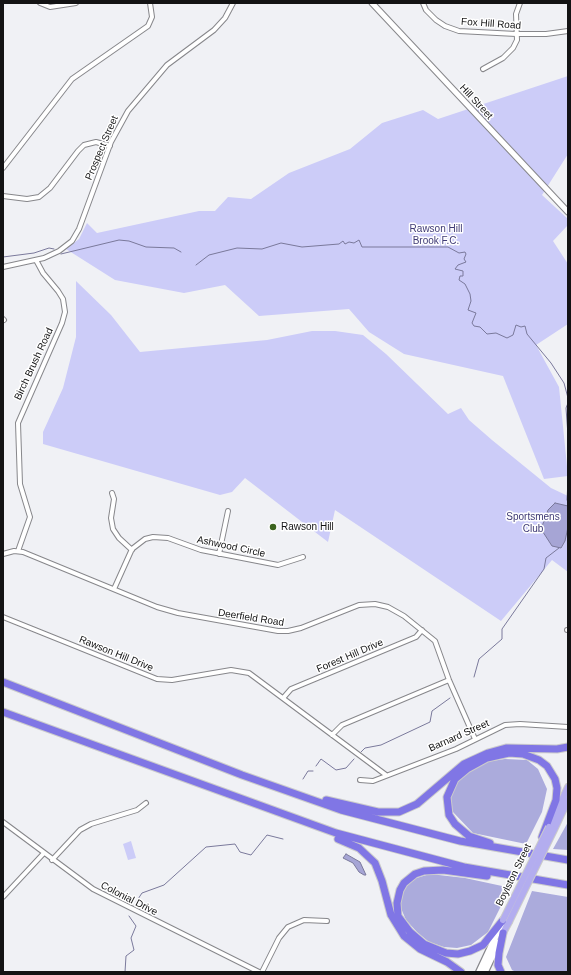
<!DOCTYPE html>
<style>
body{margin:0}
#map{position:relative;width:571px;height:975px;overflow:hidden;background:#f0f1f5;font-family:Helvetica,sans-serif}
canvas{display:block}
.frame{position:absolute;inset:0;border:4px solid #131314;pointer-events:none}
</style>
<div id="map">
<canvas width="571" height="975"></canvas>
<div class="frame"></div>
</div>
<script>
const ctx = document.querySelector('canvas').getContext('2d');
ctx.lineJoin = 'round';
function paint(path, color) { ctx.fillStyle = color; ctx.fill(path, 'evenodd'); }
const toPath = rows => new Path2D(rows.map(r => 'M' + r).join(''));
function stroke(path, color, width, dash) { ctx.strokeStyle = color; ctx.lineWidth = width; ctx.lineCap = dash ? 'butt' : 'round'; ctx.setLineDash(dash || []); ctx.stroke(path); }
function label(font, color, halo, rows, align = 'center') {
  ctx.font = font + ' Helvetica,sans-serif'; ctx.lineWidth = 3; ctx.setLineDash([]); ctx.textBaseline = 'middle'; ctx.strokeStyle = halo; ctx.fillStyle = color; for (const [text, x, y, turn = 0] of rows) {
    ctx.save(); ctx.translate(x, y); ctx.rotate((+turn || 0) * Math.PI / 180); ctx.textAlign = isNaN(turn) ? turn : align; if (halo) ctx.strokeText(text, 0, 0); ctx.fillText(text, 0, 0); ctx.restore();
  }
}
paint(toPath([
 [568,76,568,154,542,195,568,219,568,225,553,241,568,264,568,324,536,345,559,387,568,476,544,479,503,376,404,354,369,332,349,309,259,316,225,285,184,293,115,280,66,249,79,239,87,223,97,233,199,211,215,211,228,197,251,199,289,173,350,149,382,123,423,110,438,119],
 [76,281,111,315,140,352,267,340,312,331,335,331,363,335,386,354,448,414,461,408,469,420,492,440,551,488,568,496,568,572,552,560,501,621,335,510,328,542,245,478,232,492,220,495,43,444,43,432,63,388,76,337],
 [131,841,136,858,128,860,123,844]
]), '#ccccf8');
paint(toPath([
 [505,759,527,760,538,769,547,789,542,812,526,844,473,833,452,811,450,798,457,782,470,770,484,762],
 [568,822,568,850,553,849],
 [430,874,465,878,502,886,501,906,488,932,471,945,457,948,444,947,429,942,417,932,406,920,400,906,403,891,413,879],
 [532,891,568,897,568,972,516,972,512,970,506,957]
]), '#ababdc');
const water = toPath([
 [555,503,568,506,568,527,565,541,561,548,552,546,541,529,548,510,555,503],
 [346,854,360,862,366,875,364,875,359,872,353,863,343,858,346,854]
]);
paint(water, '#a6a5d5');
stroke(water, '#7a799b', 1);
stroke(toPath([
 [61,254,119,240,129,241,146,247,174,248,181,252],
 [3,257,34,253,49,248,54,249],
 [196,265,209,255,237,248,262,249,281,243,302,247,339,244,343,241,345,244,349,242,354,243,359,240,362,247,448,247,459,253,465,252,466,254,464,259,466,262,458,265,455,269,463,271,463,276,460,276,459,280,465,284,470,294,471,301,468,310,476,313,472,323,474,326,480,327,487,334,496,333,507,338,513,335,516,325,521,327,525,326,527,334,551,363,564,383,568,398],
 [568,403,566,408,568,435],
 [567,500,568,481],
 [474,677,479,659,502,639,502,629,544,569,546,558,559,548],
 [361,752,365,748,381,745,430,722,432,711,450,698],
 [316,766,321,759,336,770,346,768,354,759],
 [303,779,308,771,313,771],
 [136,902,142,893,164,885,206,847,235,844,240,852,251,855,267,835,283,839],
 [125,972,126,956,134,950,131,938,136,926,129,916]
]), '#7a799b', 1);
const minor = toPath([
 [40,3,50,7,76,3],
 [423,3,426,10,436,20,445,26,459,31,516,34,546,34,568,31],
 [483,69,503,58,513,48,517,40,516,14,520,3],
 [3,168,72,79,148,26,152,17,150,3],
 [3,196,27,199,39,197,50,188,78,151,84,145,96,142,110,146],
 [3,267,44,258,59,251,72,241,79,229,111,142,128,111,167,65,214,30,225,18,233,3],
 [3,319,4,320],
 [112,493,114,499,111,518,113,529,119,538,132,550],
 [18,551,30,517,20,484,18,423,62,323,65,312,63,299,58,291,43,273,36,260],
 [3,554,14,551,23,552,157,607,178,613,278,631,288,631,301,628,359,605,375,604,388,607,404,616,435,641,449,680,475,739],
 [219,554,228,511],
 [114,589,132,549,145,539,153,537,168,538,201,550,278,565,303,557],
 [3,617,157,679,172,680,231,670,249,673,386,775],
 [567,630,568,630],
 [284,697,291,689,416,637,422,630],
 [332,735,342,725,449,680],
 [360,780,373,781,456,749,505,725,520,724,568,727],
 [3,822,93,889,259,972],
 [52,860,80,830,91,824,137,810,146,803],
 [3,897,44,853],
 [262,972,279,938,288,927,304,920,327,921]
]);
const tertiary = toPath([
 [372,3,568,212]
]);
const secondary = toPath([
 [479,972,501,925],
 [485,972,499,942]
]);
const primary = toPath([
 [550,825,568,787],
 [554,830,568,800],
 [503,933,509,922]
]);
const motorway = toPath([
 [3,682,242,775,341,810,460,841,568,860],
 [3,712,336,833,464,867,568,885],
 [326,800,378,812,399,812,417,804,464,764,488,753,506,748,557,749,568,747],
 [338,839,359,848,375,863,382,881,391,915,404,936,420,949,447,962,461,972],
 [490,843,469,836,455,824,449,815,447,797,455,779,467,769,487,758,509,753,523,754,539,760,547,766,555,779,557,788,556,800,542,837],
 [487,876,443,870,424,871,415,874,404,883,400,890,397,903,398,916,410,932,424,944,446,953,458,954,470,951,483,945,503,920],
 [501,972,498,965,499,953,503,933]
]);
stroke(minor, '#87878b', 6);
stroke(tertiary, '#87878b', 7);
stroke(secondary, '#87878b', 8);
stroke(primary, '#cbcbcb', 8);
stroke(motorway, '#cbcbcb', 9);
stroke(minor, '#fff', 4);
stroke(tertiary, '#fff', 5);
stroke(secondary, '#fff', 5.5);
stroke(primary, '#b3adef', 6);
stroke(motorway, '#8076e5', 7);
const primaryBridge = toPath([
 [503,920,549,827],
 [509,922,554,830]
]);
stroke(primaryBridge, '#cbcbcb', 8, []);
stroke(primaryBridge, '#b3adef', 6);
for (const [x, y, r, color] of [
 [273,527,4,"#3b631e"]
]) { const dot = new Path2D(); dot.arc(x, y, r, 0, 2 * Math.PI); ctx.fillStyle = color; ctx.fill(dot); stroke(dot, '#fff', 1.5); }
label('10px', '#131314', '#fff', [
 ["Fox Hill Road",491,24,4],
 ["Hill Street",476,102,47],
 ["Prospect Street",102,148,-67],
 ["Birch Brush Road",34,364,-65],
 ["Ashwood Circle",231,547,12],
 ["Deerfield Road",251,618,9],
 ["Rawson Hill Drive",116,654,22],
 ["Forest Hill Drive",350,656,-23],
 ["Barnard Street",459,736,-24],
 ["Boylston Street",514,875,-64],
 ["Colonial Drive",129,899,27]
]);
label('10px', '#3f3a75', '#fff', [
 ["Rawson Hill",436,229],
 ["Brook F.C.",436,241],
 ["Sportsmens",533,517],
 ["Club",533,529]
]);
label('10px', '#131314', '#fff', [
 ["Rawson Hill",281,527]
], 'left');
</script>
